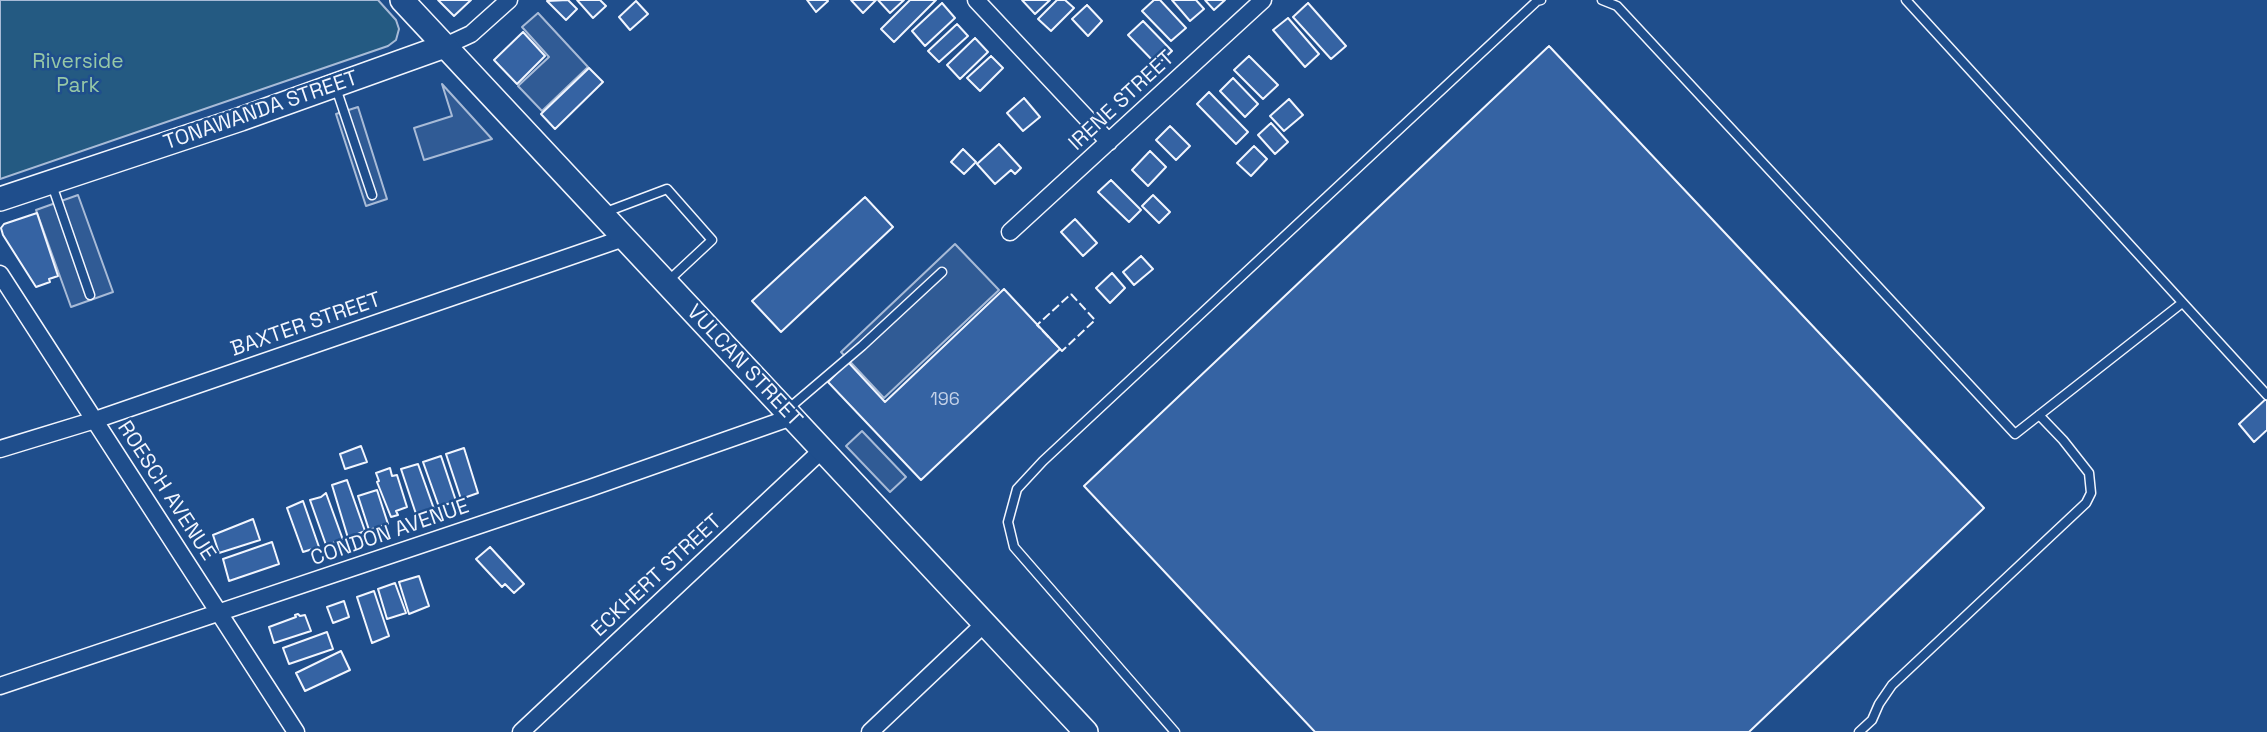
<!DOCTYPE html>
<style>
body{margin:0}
canvas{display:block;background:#1f4e8c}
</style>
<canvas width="2267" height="732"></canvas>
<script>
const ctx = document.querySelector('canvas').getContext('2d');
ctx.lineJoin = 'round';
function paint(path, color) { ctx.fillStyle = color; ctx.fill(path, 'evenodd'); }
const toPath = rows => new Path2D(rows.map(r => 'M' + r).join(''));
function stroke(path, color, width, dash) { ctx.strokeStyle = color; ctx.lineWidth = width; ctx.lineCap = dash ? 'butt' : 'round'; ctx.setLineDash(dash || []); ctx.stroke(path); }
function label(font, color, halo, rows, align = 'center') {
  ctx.font = font + ' "Space Grotesk",sans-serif'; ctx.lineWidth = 5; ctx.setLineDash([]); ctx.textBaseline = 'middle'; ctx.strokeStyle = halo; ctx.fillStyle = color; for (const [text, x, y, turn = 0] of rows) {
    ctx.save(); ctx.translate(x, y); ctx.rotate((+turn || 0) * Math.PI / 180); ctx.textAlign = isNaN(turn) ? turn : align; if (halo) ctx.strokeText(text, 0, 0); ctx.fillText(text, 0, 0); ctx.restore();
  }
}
const green = toPath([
 [0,0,378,0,396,20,399,29,396,40,388,46,0,179,0,0]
]);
paint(green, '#245a82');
stroke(green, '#a8bbd7', 2);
const parking = toPath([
 [538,13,588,67,542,111,518,86,549,57,522,27,538,13],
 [442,84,492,139,424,160,414,128,452,116,442,84],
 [358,107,387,199,366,206,336,114,358,107],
 [78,195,113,292,71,307,36,210,78,195],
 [955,244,999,290,884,398,841,352,955,244],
 [862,431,906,477,890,492,846,446,862,431]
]);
paint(parking, '#305b95');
stroke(parking, '#a8bbd7', 2);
const building = toPath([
 [438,0,471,0,454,16,438,0],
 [568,0,577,9,566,20,547,1,568,0],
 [577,0,600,0,606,6,593,18,577,0],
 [807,0,827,0,828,1,816,12,807,0],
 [851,0,876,0,863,13,851,0],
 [878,0,904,0,890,13,878,0],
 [910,0,936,0,894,42,881,29,910,0],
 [1022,0,1050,0,1035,14,1022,0],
 [1057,0,1065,0,1074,8,1051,31,1038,19,1057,0],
 [1154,0,1160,0,1186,28,1171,41,1142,11,1154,0],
 [1172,0,1196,0,1204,9,1190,21,1172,0],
 [1205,0,1225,0,1214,10,1205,0],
 [636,1,648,14,630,30,619,17,636,1],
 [942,3,955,18,925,46,912,31,942,3],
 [1308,3,1346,46,1331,59,1293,17,1308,3],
 [1087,5,1102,21,1088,36,1072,19,1087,5],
 [1288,18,1319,54,1305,67,1273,30,1288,18],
 [1143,21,1172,51,1157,65,1128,35,1143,21],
 [957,24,968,36,939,62,928,51,957,24],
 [523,32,545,56,517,84,494,60,523,32],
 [975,38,988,52,960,79,947,65,975,38],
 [1549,46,1984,508,1749,732,1315,732,1084,486,1549,46],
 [991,56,1003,68,980,91,967,78,991,56],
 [1249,56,1278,85,1263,99,1234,70,1249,56],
 [589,68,603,82,555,129,541,114,589,68],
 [1233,78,1258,104,1245,117,1220,91,1233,78],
 [1209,92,1248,132,1236,144,1197,104,1209,92],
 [1024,98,1040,117,1023,131,1007,113,1024,98],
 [1289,99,1303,115,1284,131,1270,116,1289,99],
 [1271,123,1288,142,1275,154,1258,135,1271,123],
 [1170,126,1190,146,1176,160,1156,140,1170,126],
 [999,144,1021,168,1015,174,1011,170,995,184,977,164,999,144],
 [1254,146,1267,159,1251,176,1237,163,1254,146],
 [963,149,976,162,964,174,951,162,963,149],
 [1150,151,1166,167,1148,186,1132,170,1150,151],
 [1111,180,1141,210,1129,222,1098,192,1111,180],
 [1153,195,1170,212,1159,223,1142,206,1153,195],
 [865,197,893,227,781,332,752,301,865,197],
 [37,213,58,276,49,279,50,282,36,287,3,235,1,228,4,224,37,213],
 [1075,219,1097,243,1083,256,1061,232,1075,219],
 [1141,256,1153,269,1134,285,1123,272,1141,256],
 [1112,273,1125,288,1110,303,1096,288,1112,273],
 [1004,289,1060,349,921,480,828,382,848,362,885,402,1004,289],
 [2267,398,2267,430,2254,442,2239,424,2267,398],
 [361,446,367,462,345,469,340,454,361,446],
 [464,448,478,493,461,499,446,454,464,448],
 [441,456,456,501,439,507,423,462,441,456],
 [418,464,434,509,416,514,401,469,418,464],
 [390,468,392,476,397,475,407,507,396,511,398,515,391,517,377,482,379,481,376,473,390,468],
 [347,480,365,531,348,538,332,485,347,480],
 [377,490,388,524,369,530,358,496,377,490],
 [326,493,343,540,326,545,310,500,321,497,326,493],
 [303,501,319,547,303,552,287,508,303,501],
 [253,519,260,540,219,553,213,535,253,519],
 [272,542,279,564,229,581,223,559,272,542],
 [490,547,524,584,514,593,505,584,502,587,476,559,490,547],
 [419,576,429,606,409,614,399,582,419,576],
 [395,583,406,613,387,619,378,589,395,583],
 [374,591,389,636,372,643,357,597,374,591],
 [344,601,349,617,333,623,327,607,344,601],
 [298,614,300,616,305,615,311,631,274,643,269,627,296,617,295,615,298,614],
 [327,632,333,649,289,664,283,648,327,632],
 [341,651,350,670,305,691,296,673,341,651]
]);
paint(building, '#3563a3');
stroke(building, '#f2f6ff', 2);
const lane = toPath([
 [1602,0,1617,6,2015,434,2182,303],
 [1906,0,2267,395],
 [336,88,372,195],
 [52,185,90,295],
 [606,212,667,189,712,240,668,281],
 [788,409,862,346,942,272],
 [1175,732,1014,547,1008,522,1017,489,1043,461,1537,1,1541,0],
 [1859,732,1872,720,1879,704,1892,685,2086,503,2091,493,2089,473,2063,440,2039,415]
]);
const street = toPath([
 [976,0,1109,142],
 [445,46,471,34,509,0],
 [1010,232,1263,0],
 [0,274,296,732],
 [0,449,95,420,624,238],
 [0,686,590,488,792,417],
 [521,732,822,450],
 [870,732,984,624]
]);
const secondary = toPath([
 [402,0,1086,732],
 [0,199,241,119,445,46]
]);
stroke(lane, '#f2f6ff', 11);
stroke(street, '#f2f6ff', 19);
stroke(secondary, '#f2f6ff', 26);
stroke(lane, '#1f4e8c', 8);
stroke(street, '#1f4e8c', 16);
stroke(secondary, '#1f4e8c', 23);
stroke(toPath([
 [1071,294,1095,320,1062,351,1037,325,1071,294]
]), '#f2f6ff', 2, [9, 3.5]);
label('18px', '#c3d1e8', null, [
 ["196",945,400]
]);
label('21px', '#97c8a6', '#1f4e8c', [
 ["Riverside",78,62],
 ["Park",78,86]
]);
label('21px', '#f2f6ff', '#1f4e8c', [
 ["IRENE STREET",1122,101,-43],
 ["TONAWANDA STREET",261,111,-19],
 ["BAXTER STREET",306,325,-19],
 ["VULCAN STREET",744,366,47],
 ["ROESCH AVENUE",166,491,57],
 ["CONDON AVENUE",390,533,-19],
 ["ECKHERT STREET",657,576,-43]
]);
</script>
